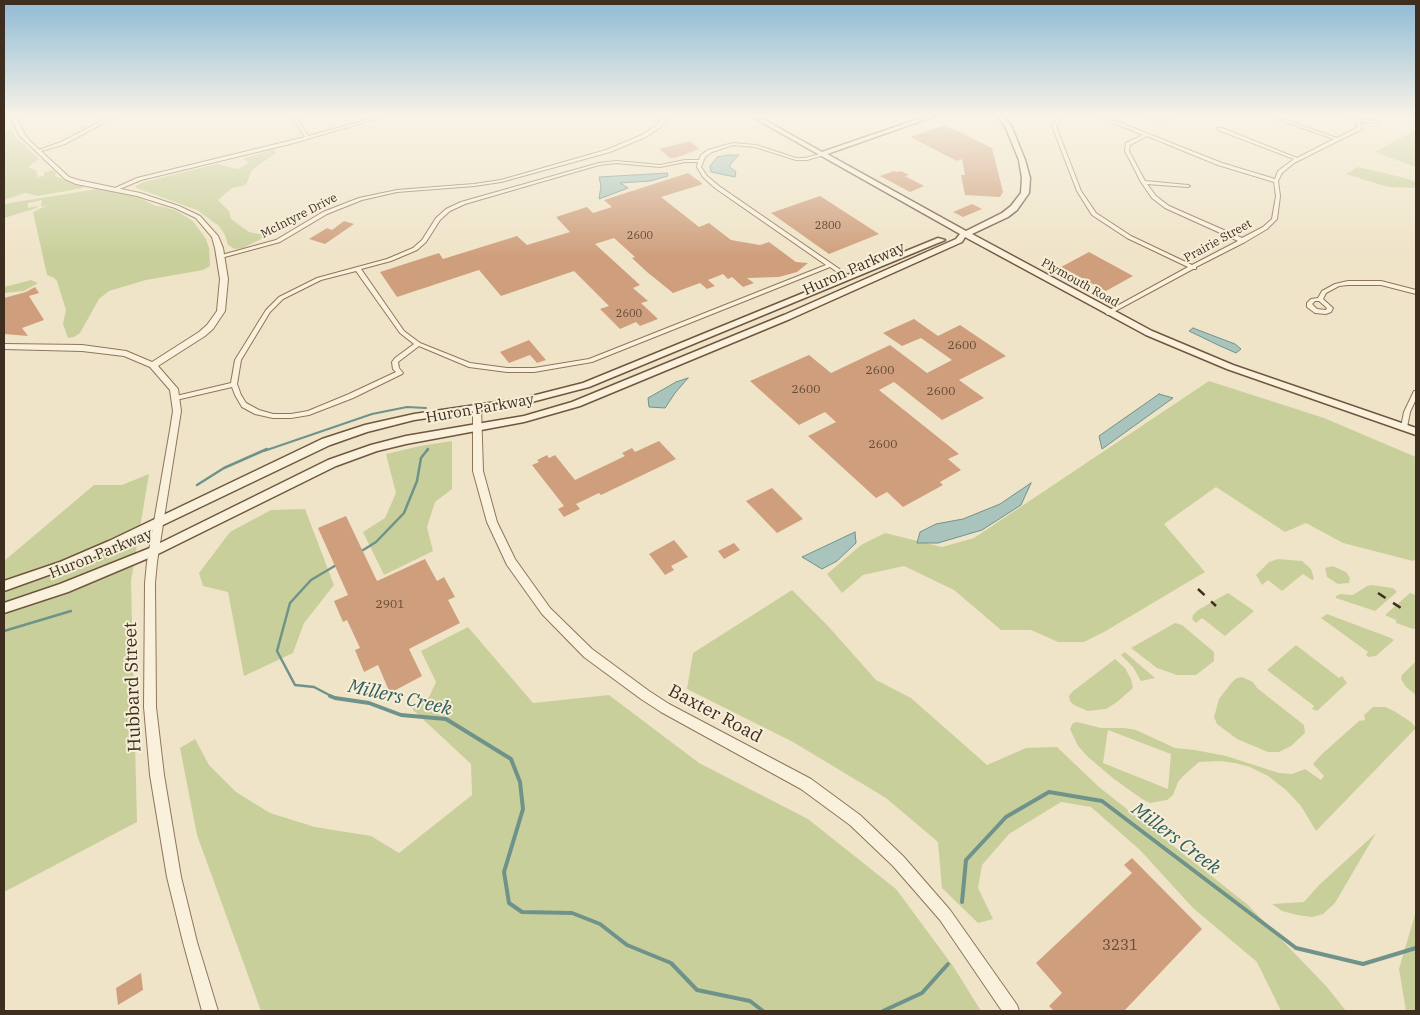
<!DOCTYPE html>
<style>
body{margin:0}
#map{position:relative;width:1420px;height:1015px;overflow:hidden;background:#f0e4c8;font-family:"IBM Plex Serif",serif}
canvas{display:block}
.frame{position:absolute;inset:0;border:5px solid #3d2e20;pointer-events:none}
</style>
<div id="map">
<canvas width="1420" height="1015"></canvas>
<div class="frame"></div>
</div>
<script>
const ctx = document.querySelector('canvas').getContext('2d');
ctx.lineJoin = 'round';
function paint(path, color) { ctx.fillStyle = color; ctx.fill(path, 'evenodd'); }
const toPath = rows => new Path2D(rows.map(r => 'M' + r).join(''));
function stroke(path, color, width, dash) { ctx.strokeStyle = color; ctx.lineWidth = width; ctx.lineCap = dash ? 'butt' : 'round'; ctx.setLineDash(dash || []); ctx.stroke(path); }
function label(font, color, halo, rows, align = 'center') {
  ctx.font = font + ' "IBM Plex Serif",serif'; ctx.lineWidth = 4; ctx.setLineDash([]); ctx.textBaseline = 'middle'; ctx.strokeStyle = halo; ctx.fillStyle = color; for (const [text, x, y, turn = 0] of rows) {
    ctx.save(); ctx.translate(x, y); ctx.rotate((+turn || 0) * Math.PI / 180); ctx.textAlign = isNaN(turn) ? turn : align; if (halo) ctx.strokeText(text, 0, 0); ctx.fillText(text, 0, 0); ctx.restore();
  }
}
paint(toPath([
 [1136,114,1188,114,1163,124],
 [12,129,16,137,39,159,28,167,36,170,38,177,44,176,44,173,51,170,56,172,55,176,72,183,83,185,83,188,38,196,25,193,4,200,4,131],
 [1416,130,1416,167,1375,152],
 [270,150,275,150,276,153,252,170,246,185,232,188,218,200,229,211,231,219,249,232,259,234,270,233,267,236,243,248,235,249,228,245,225,235,219,226,197,210,136,188,136,186,144,182,217,164,238,169,249,163,243,159],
 [1357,167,1405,178,1416,182,1414,188,1388,187,1346,174],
 [97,189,121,192,140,198,156,206,165,207,177,211,193,221,206,239,209,248,210,266,203,270,146,280,109,291,99,299,80,333,74,337,68,338,63,324,66,310,57,281,54,278,47,275,33,212,48,205,41,207,42,200,28,203,28,208,37,206,37,208,4,218,4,204],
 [31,280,38,283,24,291,4,293,4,287],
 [1209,381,1324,418,1416,457,1416,559,1413,561,1343,543,1306,523,1285,532,1216,487,1164,524,1205,572,1104,632,1084,642,1058,642,1031,630,1001,630,954,590,904,566,863,575,842,593,827,574,861,545,885,533,942,547,974,538],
 [452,441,452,489,435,502,427,527,433,551,384,575,363,532,385,518,396,493,386,454,420,446],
 [149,474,131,581,137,822,4,892,4,561,94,485,122,485],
 [305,509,334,585,304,623,293,653,244,676,228,592,203,586,199,573,230,532,271,510],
 [1278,559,1302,561,1311,569,1314,579,1312,580,1303,574,1282,591,1268,580,1262,585,1256,575,1269,562],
 [1333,566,1346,572,1350,578,1349,583,1338,584,1327,577,1325,568],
 [1371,585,1393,588,1397,592,1375,611,1336,598,1336,596,1340,594,1353,595,1367,586],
 [792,590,828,626,876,680,911,698,987,765,1026,748,1057,747,1099,787,1248,905,1327,987,1346,1011,1281,1011,1257,962,1193,908,1140,850,1091,807,1061,802,1009,834,982,865,978,888,993,919,978,923,942,888,938,842,886,798,793,742,687,689,693,653],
 [1228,593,1254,611,1225,636,1202,618,1196,623,1192,619,1193,615,1198,610],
 [1410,593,1416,595,1416,628,1413,629,1396,623,1396,620,1385,615],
 [1327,614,1391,638,1394,640,1376,656,1368,657,1366,655,1368,652,1321,618],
 [1175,623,1182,625,1214,652,1214,661,1196,675,1177,675,1157,668,1131,648],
 [468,627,533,703,609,695,699,763,808,819,896,889,953,966,981,1011,261,1011,197,835,180,748,195,739,209,765,236,792,270,813,315,827,371,836,399,853,472,795,471,764,412,709,429,697,436,682,421,651],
 [1296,645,1339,678,1342,676,1347,683,1317,711,1312,709,1314,706,1267,670],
 [1125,652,1126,653,1155,678,1141,681,1133,667,1121,655],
 [1115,659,1125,668,1131,679,1133,688,1117,702,1106,709,1088,711,1074,705,1070,701,1069,696,1072,692],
 [1416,661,1416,695,1406,687,1401,679,1402,675],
 [1242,677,1253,682,1257,688,1304,725,1305,733,1291,746,1279,752,1268,752,1237,739,1217,724,1214,717,1219,699,1232,682,1237,678],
 [1373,707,1385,707,1394,711,1411,722,1416,728,1316,831,1301,806,1286,790,1268,776,1250,767,1235,763,1220,761,1199,762,1183,776,1178,782,1173,795,1167,800,1150,803,1142,799,1114,779,1088,757,1078,746,1070,729,1073,723,1077,722,1101,728,1125,728,1136,730,1175,748,1195,750,1226,756,1279,773,1292,774,1305,769,1321,780,1324,776,1313,764,1322,754,1359,721,1365,720,1364,715],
 [1108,730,1171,754,1168,789,1103,763],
 [1376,833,1335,903,1323,914,1312,917,1297,915,1282,911,1272,904,1304,902,1319,885],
 [1416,911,1416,1011,1406,1011,1399,969]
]), '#c9cf9b');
const water = toPath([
 [728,155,739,155,729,166,736,172,735,177,711,172,710,166,717,157,728,155],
 [667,173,668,176,650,181,620,183,628,188,599,199,601,186,599,177,667,173],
 [1193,328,1235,344,1241,349,1236,353,1218,345,1189,331,1193,328],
 [688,378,675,393,665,408,649,407,648,398,676,382,688,378],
 [1159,394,1173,398,1102,449,1099,436,1159,394],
 [1031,483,1021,505,982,530,938,543,917,543,920,532,936,524,963,519,1000,504,1031,483],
 [855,532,856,543,837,561,822,569,802,557,855,532]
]);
paint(water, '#a9c4bc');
stroke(water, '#6f938a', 1);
stroke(toPath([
 [264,451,372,414,407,407,426,408],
 [427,451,428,449]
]), '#6f938a', 2);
stroke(toPath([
 [197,485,224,468,267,449],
 [360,552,376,542,404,513,417,481,421,458,428,449],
 [4,631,71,611],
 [333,697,314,687,295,685,277,651,290,603,311,580,338,564]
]), '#6f938a', 2.5);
stroke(toPath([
 [330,696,335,698,369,703,401,715,446,719,511,759,520,782,523,809,504,872,509,903,522,912,572,913,600,924,627,945,671,963,697,990,750,1001,763,1011],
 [962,902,966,860,1006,817,1049,792,1102,801,1296,948,1363,964,1416,948],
 [883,1011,922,993,948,964]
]), '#6f938a', 4);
paint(toPath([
 [945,125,992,148,1003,192,1000,197,965,195,961,175,965,175,962,159,957,161,910,137],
 [690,141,699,149,675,158,670,158,659,149],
 [894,171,897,172,901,171,909,175,905,176,924,186,910,192,880,176],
 [688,173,703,184,661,197,699,227,709,223,731,240,760,245,769,242,796,262,808,263,797,272,779,277,747,278,754,283,743,287,732,277,728,279,723,274,708,280,715,286,707,289,700,283,673,293,647,272,632,258,635,257,614,238,595,244,640,285,633,288,648,301,641,303,658,319,640,326,636,322,620,329,600,309,609,306,574,271,501,296,479,270,397,297,380,272,439,253,443,259,517,236,527,245,570,232,556,217,587,207,593,213,612,207,604,200],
 [820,196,879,234,829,254,771,213],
 [972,204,982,209,963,217,953,212],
 [344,221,354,224,325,244,309,239,327,228,332,230],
 [1089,252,1133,276,1106,291,1061,267],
 [35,287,39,293,29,296,44,320,22,328,28,336,4,334,4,298,26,292],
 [914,319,938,336,960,325,1006,356,959,380,984,398,942,420,894,382,879,390,959,454,948,459,961,470,940,482,943,485,903,507,887,492,876,498,808,436,836,422,825,412,799,425,750,381,809,355,831,373,890,345,927,373,952,360,921,338,902,346,883,333],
 [529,340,546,360,537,363,530,355,509,363,500,352],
 [659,441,676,459,601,495,599,493,576,504,580,509,564,517,558,509,564,506,532,465,539,462,537,460,547,455,549,458,555,455,575,480,625,456,622,453,632,448,635,452],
 [772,488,803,519,777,533,746,501],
 [346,516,377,581,425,559,437,581,444,577,455,597,448,600,460,623,409,649,422,676,390,693,378,665,364,672,355,650,360,648,347,620,343,622,334,601,348,595,318,528],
 [674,540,688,557,671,566,674,570,665,575,649,554],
 [734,543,740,550,724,559,718,551],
 [1132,858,1202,929,1124,1011,1054,1011,1049,1006,1062,993,1036,963,1132,873,1124,865],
 [141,973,143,990,118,1005,116,988]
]), '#cf9f7d');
const minor = toPath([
 [115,114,120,114,65,144,38,152,36,151,61,142,115,114],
 [290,114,294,114,308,136,388,114,394,114,290,144,141,180,117,190,113,189,137,178,305,137,290,114],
 [666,114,670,114,661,127,646,137,610,152,501,182,474,186,397,192,362,200,327,214,280,242,221,258,218,256,276,240,323,212,359,198,397,190,474,184,501,180,606,150,642,135,657,125,666,114],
 [1060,114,1064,114,1056,126,1081,191,1096,213,1131,236,1192,265,1238,241,1165,208,1152,198,1141,182,1125,151,1126,143,1143,135,1094,115,1093,114,1098,114,1222,163,1275,179,1278,171,1294,159,1218,130,1218,128,1222,128,1297,158,1334,139,1265,115,1264,114,1269,114,1337,138,1358,127,1355,121,1345,114,1349,114,1358,119,1378,121,1380,122,1378,123,1360,122,1362,129,1294,163,1282,173,1278,181,1280,196,1277,219,1267,229,1245,242,1196,267,1196,269,1193,269,1108,315,1106,314,1106,312,1188,267,1127,238,1092,215,1077,191,1052,126,1060,114],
 [1147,136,1218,165,1274,182,1276,196,1272,219,1263,227,1242,238,1169,206,1156,196,1147,184,1188,187,1190,186,1188,185,1145,181,1129,151,1130,145,1147,136],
 [733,143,756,145,796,158,805,158,824,153,824,155,807,160,796,160,755,147,733,145,712,152,705,157,701,167,707,176,719,186,851,277,851,279,847,279,830,267,592,362,534,372,507,372,469,367,419,346,398,362,399,368,403,373,402,374,353,398,309,415,291,418,273,418,255,414,242,407,235,395,232,387,176,400,173,398,176,396,231,383,235,360,266,310,279,297,317,278,387,259,413,248,422,240,436,218,446,209,461,202,599,163,616,161,660,165,685,160,699,160,701,155,708,150,733,143],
 [685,162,698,162,697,167,703,177,715,188,826,265,589,359,534,368,507,368,470,363,420,343,404,331,361,269,391,261,417,250,426,242,440,220,450,211,465,204,599,165,616,163,660,167,685,162],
 [356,271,400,333,414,344,395,358,392,362,393,369,396,372,349,394,308,411,291,414,273,414,259,410,246,403,241,395,237,384,241,360,270,312,283,299,321,280,356,271],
 [1348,281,1381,281,1416,290,1416,294,1381,285,1348,285,1339,286,1326,293,1323,299,1333,308,1331,312,1326,314,1315,313,1307,307,1307,303,1311,299,1318,298,1322,291,1335,284,1348,281],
 [1315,301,1319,301,1327,308,1326,310,1317,309,1312,304,1315,301],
 [1414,391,1416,391,1416,399,1410,412,1407,427,1406,429,1402,429,1401,427,1404,412,1414,391]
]);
const tertiary = toPath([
 [9,114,15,114,24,133,29,140,69,177,78,180,140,193,179,206,200,216,218,236,223,248,228,279,225,311,213,329,205,336,158,366,178,389,181,411,157,562,155,583,156,707,164,775,181,877,197,942,218,1011,202,1011,183,942,167,877,150,775,144,707,145,583,147,562,170,430,173,411,170,390,150,367,124,356,82,351,4,349,4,344,82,345,126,351,152,362,199,332,207,325,217,311,220,279,215,248,212,237,196,218,175,208,137,196,76,184,65,179,19,135,9,114],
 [477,405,481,408,483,471,497,522,515,559,550,608,592,649,649,691,669,704,811,779,860,815,903,856,950,910,1017,1005,1019,1011,1002,1011,940,920,893,866,850,825,801,789,661,712,641,699,584,657,542,614,507,565,487,522,473,471,473,408,477,405]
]);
const secondary = toPath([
 [747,114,754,114,822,152,933,114,941,114,827,154,966,231,1002,213,1011,206,1021,193,1022,178,1019,160,1005,126,995,114,1001,114,1011,125,1025,160,1030,178,1029,193,1017,210,1008,217,972,234,1152,331,1233,365,1416,428,1416,435,1227,369,1146,335,965,237,962,242,790,319,580,406,524,422,406,444,377,451,336,466,158,554,68,592,4,613,4,603,60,584,150,548,328,460,371,445,406,436,524,416,572,402,784,315,956,239,960,234,747,114],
 [938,238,945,240,589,387,524,404,414,420,367,432,330,445,117,547,68,568,4,591,4,581,60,562,109,541,322,439,365,425,414,414,524,398,583,383,938,238]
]);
stroke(minor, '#8d765c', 2);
stroke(tertiary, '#8d765c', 2);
stroke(secondary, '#6f573f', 3);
paint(minor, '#faf1dc');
paint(tertiary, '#faf1dc');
paint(secondary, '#faf1dc');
stroke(toPath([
 [1198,589,1216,606],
 [1378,593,1407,612]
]), '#3d2e20', 2.5, [9, 9]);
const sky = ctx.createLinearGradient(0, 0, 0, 256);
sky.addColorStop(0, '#8fbad6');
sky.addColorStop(0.45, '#f8f3e6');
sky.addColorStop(1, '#f8f3e600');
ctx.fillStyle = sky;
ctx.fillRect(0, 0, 1420, 256);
label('11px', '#624a37', null, [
 ["2800",828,226],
 ["2600",640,236],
 ["2600",629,314]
]);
label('12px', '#3d2e20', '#f7eed8', [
 ["McIntyre Drive",299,216,-27],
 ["Prairie Street",1218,241,-29],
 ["Plymouth Road",1080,283,29]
]);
label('12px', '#624a37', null, [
 ["2600",962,346],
 ["2600",880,371],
 ["2600",806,390],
 ["2600",941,392],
 ["2600",883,445],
 ["2901",390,605]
]);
label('15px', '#3d2e20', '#f7eed8', [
 ["Huron Parkway",854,269,-24],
 ["Huron Parkway",480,409,-10],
 ["Huron Parkway",101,554,-22]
]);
label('15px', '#624a37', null, [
 ["3231",1120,946]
]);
label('18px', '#3d2e20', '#f7eed8', [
 ["Hubbard Street",133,687,-92],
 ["Baxter Road",715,714,28]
]);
label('italic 19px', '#2f5d5a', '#f7eed8', [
 ["Millers Creek",400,698,13],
 ["Millers Creek",1176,839,37]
]);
</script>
